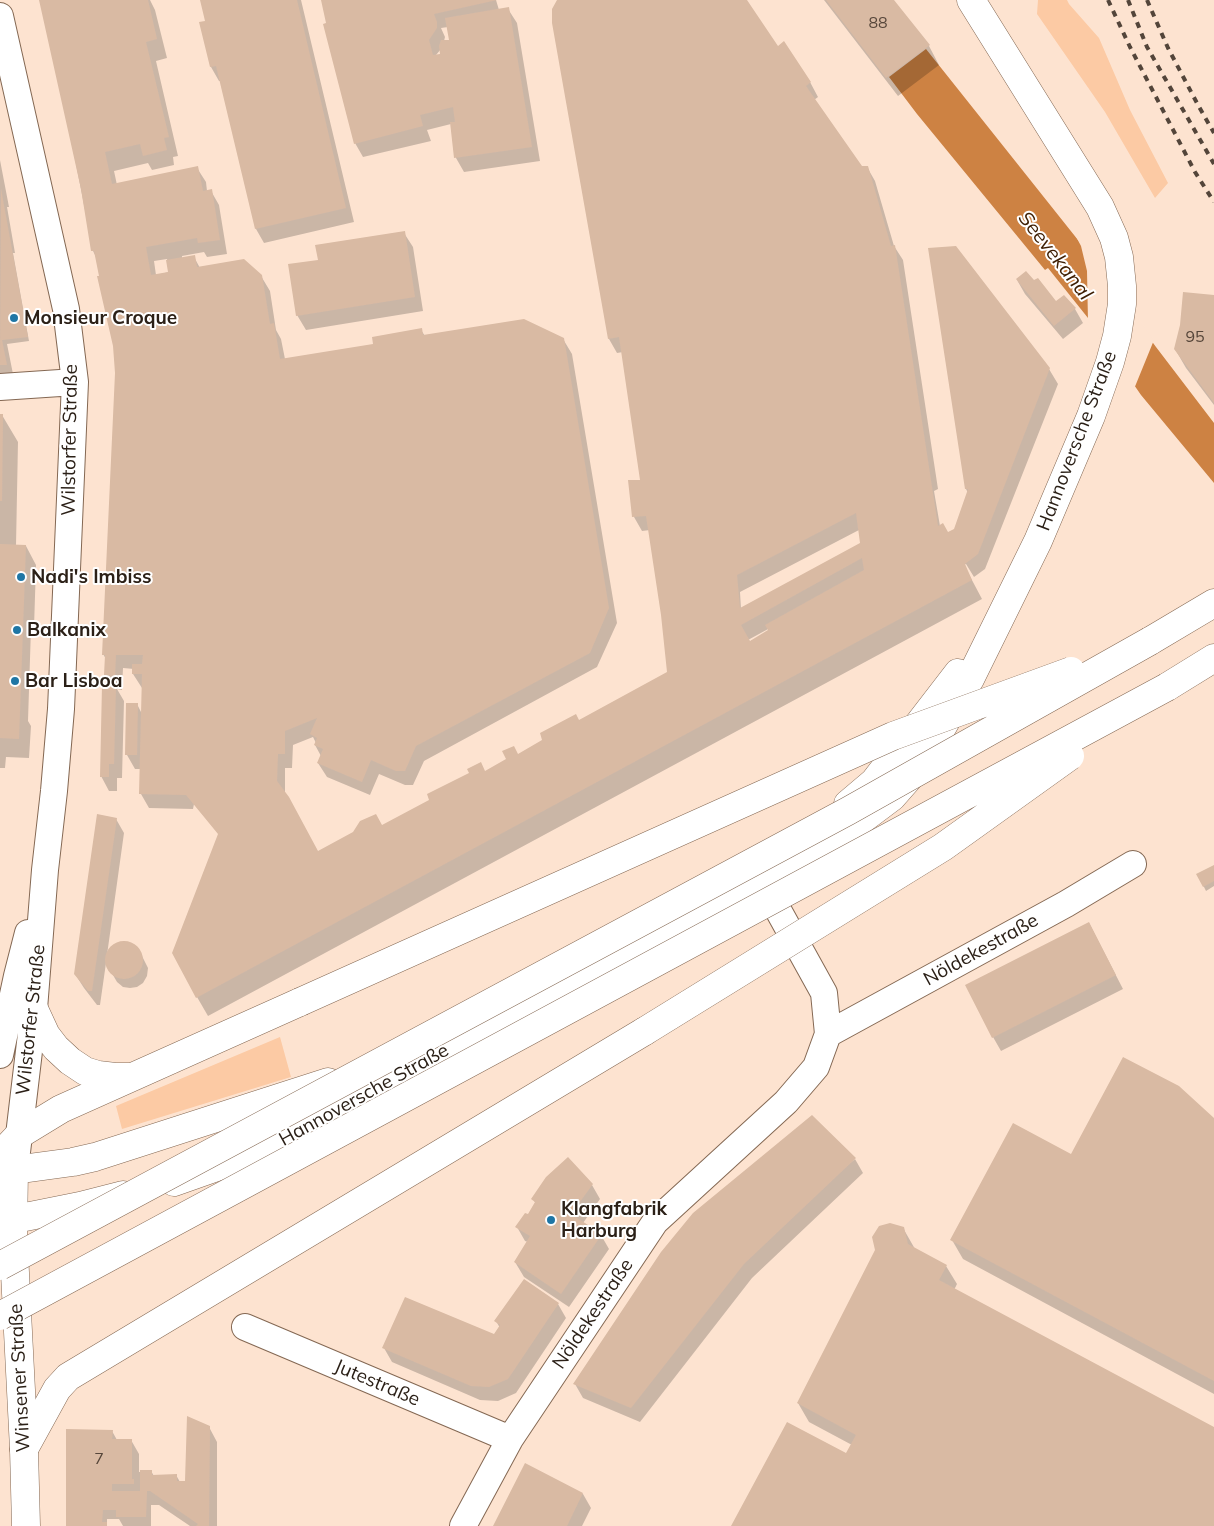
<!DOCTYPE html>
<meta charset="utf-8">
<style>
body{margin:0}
canvas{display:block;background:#fde3d0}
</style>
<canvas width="1214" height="1526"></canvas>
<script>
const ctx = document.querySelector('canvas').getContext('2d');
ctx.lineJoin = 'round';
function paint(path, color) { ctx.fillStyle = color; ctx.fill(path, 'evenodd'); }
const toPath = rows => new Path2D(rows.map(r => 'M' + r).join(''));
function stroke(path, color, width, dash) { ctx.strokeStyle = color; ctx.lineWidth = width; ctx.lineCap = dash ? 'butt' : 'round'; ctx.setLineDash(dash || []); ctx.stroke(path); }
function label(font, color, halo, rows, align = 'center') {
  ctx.font = font + ' Mulish,sans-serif'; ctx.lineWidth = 4; ctx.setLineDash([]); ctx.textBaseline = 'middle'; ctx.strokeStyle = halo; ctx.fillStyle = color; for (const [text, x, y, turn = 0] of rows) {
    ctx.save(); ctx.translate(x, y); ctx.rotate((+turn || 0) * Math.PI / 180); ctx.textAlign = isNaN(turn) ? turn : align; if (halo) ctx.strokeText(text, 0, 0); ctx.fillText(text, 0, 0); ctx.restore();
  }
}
paint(toPath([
 [1038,0,1067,0,1069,4,1099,38,1130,110,1168,183,1155,198,1105,112,1037,14],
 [280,1037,291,1077,122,1129,116,1106]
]), '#fccaa4');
paint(toPath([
 [926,49,1078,240,1156,347,1214,423,1214,483,1141,395,1088,318,1048,268,1045,270,917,114,889,77]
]), '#cd8243');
paint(toPath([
 [1072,229,1154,340,1134,389,1088,322,1087,271,1081,246]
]), '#fde3d0');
paint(toPath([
 [40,0,150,0,155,10,167,58,156,61,178,156,173,157,174,165,152,170,148,163,114,171,117,185,197,168,206,182,207,191,211,191,219,205,227,254,207,257,204,252,182,256,182,258,194,257,200,268,261,276,270,291,276,330,281,339,285,359,374,345,421,330,425,336,563,339,572,354,617,623,597,667,424,761,413,785,405,785,379,774,370,795,327,777,318,763,321,756,315,745,316,743,313,737,293,745,292,768,285,768,285,794,318,852,381,827,518,755,668,673,662,615,650,530,642,531,634,517,641,481,623,352,617,353,609,339,553,23,558,0,745,0,778,48,810,82,818,97,814,100,862,167,867,167,875,181,894,246,903,260,938,489,934,491,940,526,948,534,955,530,968,493,966,489,930,249,1049,369,1058,384,985,569,974,577,966,564,964,565,982,599,208,1016,197,997,219,834,194,804,193,809,149,808,141,794,141,769,135,769,127,755,137,704,142,714,142,688,133,674,134,669,123,668,122,690,117,689,124,701,122,778,117,778,117,791,109,791,101,776,112,687,106,675,106,659,103,654,117,373,114,345,96,257,93,251,75,159],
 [167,259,169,272,156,275,154,261],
 [859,530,861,544,741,609,740,592],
 [770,628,771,630,749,642,748,640],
 [202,0,301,0,354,222,264,243,256,229,221,81,219,81,211,67,207,21],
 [322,0,496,0,499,10,508,9,517,23,540,161,464,172,456,158,451,124,427,130,431,141,363,157,355,143],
 [448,27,450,41,444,41,445,37,441,28],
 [441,49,441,55,436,55],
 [824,0,893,0,929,46,939,65,898,96],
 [0,160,9,207,7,207,15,253,13,253,29,341,7,344,14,379,0,379],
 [404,233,413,247,423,311,306,330,297,315,319,261],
 [1017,280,1056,303,1075,309,1083,323,1063,339,1025,294],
 [1214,296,1214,405,1186,368,1175,349],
 [0,415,2,415,18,442,16,546,26,546,36,565,34,628,31,628,28,721,31,726,29,758,6,757,5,768,0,768],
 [116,819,124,833,107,955,110,950,116,945,124,943,132,945,139,950,148,968,147,976,143,983,137,987,130,988,123,987,117,982,106,963,100,1005,97,1005,84,988,75,974],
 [1214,866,1214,886,1206,891,1198,875],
 [1089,923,1123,989,1001,1051,993,1037],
 [1214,1120,1214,1394,963,1259,952,1240,1072,1156],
 [855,1159,863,1173,752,1278,640,1422,583,1398,575,1384],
 [592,1185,600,1199,583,1223,601,1235,609,1249,569,1307,524,1277,515,1262,528,1242,525,1241,517,1227,528,1215,536,1204,533,1199],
 [903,1228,915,1249,946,1266,957,1284,954,1290,1214,1429,1214,1526,733,1526,847,1455,852,1445,809,1422,798,1403],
 [558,1304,566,1318,516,1393,498,1401,480,1400,392,1362,384,1348,494,1335,500,1328,496,1321],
 [209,1427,217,1442,217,1526,190,1526,159,1505,151,1505,151,1526,123,1526,119,1519,107,1519,107,1526,67,1526,112,1431,117,1440,131,1440,139,1454,139,1472,151,1471,154,1476,176,1475,180,1482,187,1482],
 [526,1465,583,1494,591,1508,582,1526,494,1526]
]), '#0003');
paint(toPath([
 [39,0,148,0,157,39,146,42,169,137,164,138,167,150,143,156,140,144,105,152,112,184,198,166,203,191,212,189,220,240,198,243,197,238,146,247,151,275,168,272,166,260,195,255,197,267,244,259,262,275,270,324,274,323,280,359,373,344,372,337,422,328,423,335,524,319,564,338,609,608,590,653,416,746,405,771,396,771,371,760,362,782,317,763,323,749,314,745,317,738,310,734,317,718,285,731,285,754,278,754,277,781,289,797,318,851,353,832,360,821,376,814,382,825,429,800,427,794,469,773,467,769,481,762,485,771,506,759,502,751,514,746,518,754,542,740,540,733,576,714,579,720,667,672,661,615,646,516,632,517,628,480,640,480,619,337,608,339,552,23,552,9,557,0,747,0,778,46,784,41,811,82,806,86,862,166,868,166,891,246,895,245,938,526,943,523,948,532,954,529,968,489,965,489,928,248,956,246,1050,368,978,554,965,564,972,580,196,998,172,953,218,834,186,795,139,794,142,674,132,674,132,664,142,664,143,655,116,655,115,676,104,675,105,655,102,655,115,373,113,346,97,276,99,276,94,251,91,251,81,189],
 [856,513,860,543,740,608,737,575],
 [862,558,864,570,765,625,768,630,750,641,741,625],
 [200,0,297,0,346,208,255,229,216,66,210,67,199,22,205,21],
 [321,0,497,0,434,14,437,22,437,28,429,40,433,55,440,54,439,46,441,40,449,40,445,18,509,7,532,147,454,158,450,122,455,122,453,107,420,115,423,126,354,144,323,24,326,23],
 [826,0,894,0,930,45,886,78],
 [1,189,28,337,2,340,7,365,0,365],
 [405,231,415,297,296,316,288,264,318,260,315,245],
 [1026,271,1034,280,1038,278,1056,301,1064,295,1076,308,1054,326,1016,279],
 [1183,292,1214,295,1214,403,1174,349,1180,325],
 [0,414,3,414,2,501,0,501],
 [0,544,26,545,19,739,0,738],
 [102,685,116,686,114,764,109,764,109,777,100,777],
 [126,703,138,703,137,755,125,755],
 [97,814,117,818,92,991,88,991,74,974],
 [1214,865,1214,881,1203,887,1196,874],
 [1089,922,1116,975,992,1038,965,985],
 '105 960a19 19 0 1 1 38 0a19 19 0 1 1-38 0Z',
 [1123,1057,1179,1086,1214,1118,1214,1381,950,1240,1013,1123,1071,1154],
 [812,1115,856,1158,744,1264,631,1408,573,1384,661,1252,693,1213],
 [568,1157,593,1184,571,1214,602,1234,561,1294,514,1262,530,1236,515,1227,525,1213,528,1214,535,1202,531,1199,546,1177],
 [890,1223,904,1227,908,1244,947,1265,939,1280,1214,1427,1214,1526,731,1526,787,1422,846,1453,856,1435,797,1403,875,1250,872,1237,879,1226],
 [524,1279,559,1303,508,1379,489,1387,471,1386,382,1348,405,1297,494,1334,500,1325,494,1321],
 [187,1416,210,1426,209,1526,196,1526,198,1524,150,1491,147,1491,146,1517,116,1517,116,1510,103,1510,102,1522,107,1522,107,1526,66,1526,66,1429,113,1430,112,1439,132,1439,132,1479,134,1479,134,1484,112,1484,112,1491,140,1491,140,1470,152,1470,152,1475,177,1474,177,1481,185,1481],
 [525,1463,583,1493,567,1526,493,1526]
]), '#d9baa3');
const minor = toPath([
 [0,16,66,309,75,382,61,709,54,791,45,870,34,1009,17,1152],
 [0,387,75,382],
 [762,881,824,993,828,1034],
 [0,1055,17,976,28,933],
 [245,1327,510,1439],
 [463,1526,510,1439,655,1222,786,1102,816,1067,828,1034,1066,904,1133,864]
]);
const major = toPath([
 [848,804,874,782,958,673],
 [14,1170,13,1234,24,1449,26,1526],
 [0,1172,73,1162,95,1157,328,1082],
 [174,1182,262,1151,346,1109,467,1038,761,880,856,824,892,797,921,764,970,679,1038,541,1091,416,1110,362,1117,336,1122,304,1122,286,1119,257,1114,238,1100,207,971,0],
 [0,1222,80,1206,123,1195]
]);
const highway = toPath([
 [1150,641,1214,603],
 [1167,687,1214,658],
 [34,1009,46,1035,56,1048,70,1061,85,1071,98,1075,115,1077,132,1077],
 [0,1155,20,1134,61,1109,300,1002],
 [24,1449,57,1389,68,1377,645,1031]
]);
stroke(minor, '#846853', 28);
stroke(major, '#846853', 29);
stroke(highway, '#846853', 29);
stroke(minor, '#fff', 26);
stroke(major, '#fff', 28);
stroke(highway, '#fff', 28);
stroke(toPath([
 [1108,0,1130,47,1195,172,1214,202],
 [1128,0,1147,47,1214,164],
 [1147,0,1168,48,1198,105,1214,133]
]), '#53453a', 4, [6, 6]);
const highwayBridge = toPath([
 [300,1002,893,736,1071,671],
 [645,1031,943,847,1070,756],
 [0,1266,848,811,1150,641],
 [0,1316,1167,687]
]);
stroke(highwayBridge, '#846853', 29, []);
stroke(highwayBridge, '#fff', 28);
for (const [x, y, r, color] of [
 [14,318,5,"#1f76a5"],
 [21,577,5,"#1f76a5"],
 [17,630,5,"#1f76a5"],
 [15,681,5,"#1f76a5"],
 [551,1220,5,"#1f76a5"]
]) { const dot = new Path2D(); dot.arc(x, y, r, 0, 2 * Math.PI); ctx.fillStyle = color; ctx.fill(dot); stroke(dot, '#fff', 2); }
label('16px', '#56463a', null, [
 ["88",878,23],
 ["95",1195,337],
 ["7",99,1459]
]);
label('bold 19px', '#2b2017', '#fff', [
 ["Monsieur Croque",24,318],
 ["Nadi's Imbiss",31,577],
 ["Balkanix",27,630],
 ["Bar Lisboa",25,681],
 ["Klangfabrik",561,1209],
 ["Harburg",561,1231]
], 'left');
label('19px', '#2b2017', '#fff', [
 ["Wilstorfer Straße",70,440,-89],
 ["Hannoversche Straße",1077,441,-69],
 ["Nöldekestraße",981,950,-29],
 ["Wilstorfer Straße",31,1020,-84],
 ["Hannoversche Straße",364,1095,-29],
 ["Nöldekestraße",593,1314,-56],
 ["Winsener Straße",20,1378,-93],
 ["Jutestraße",377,1383,23]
]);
label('italic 20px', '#3f2005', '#fff', [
 ["Seevekanal",1055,256,52]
]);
</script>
